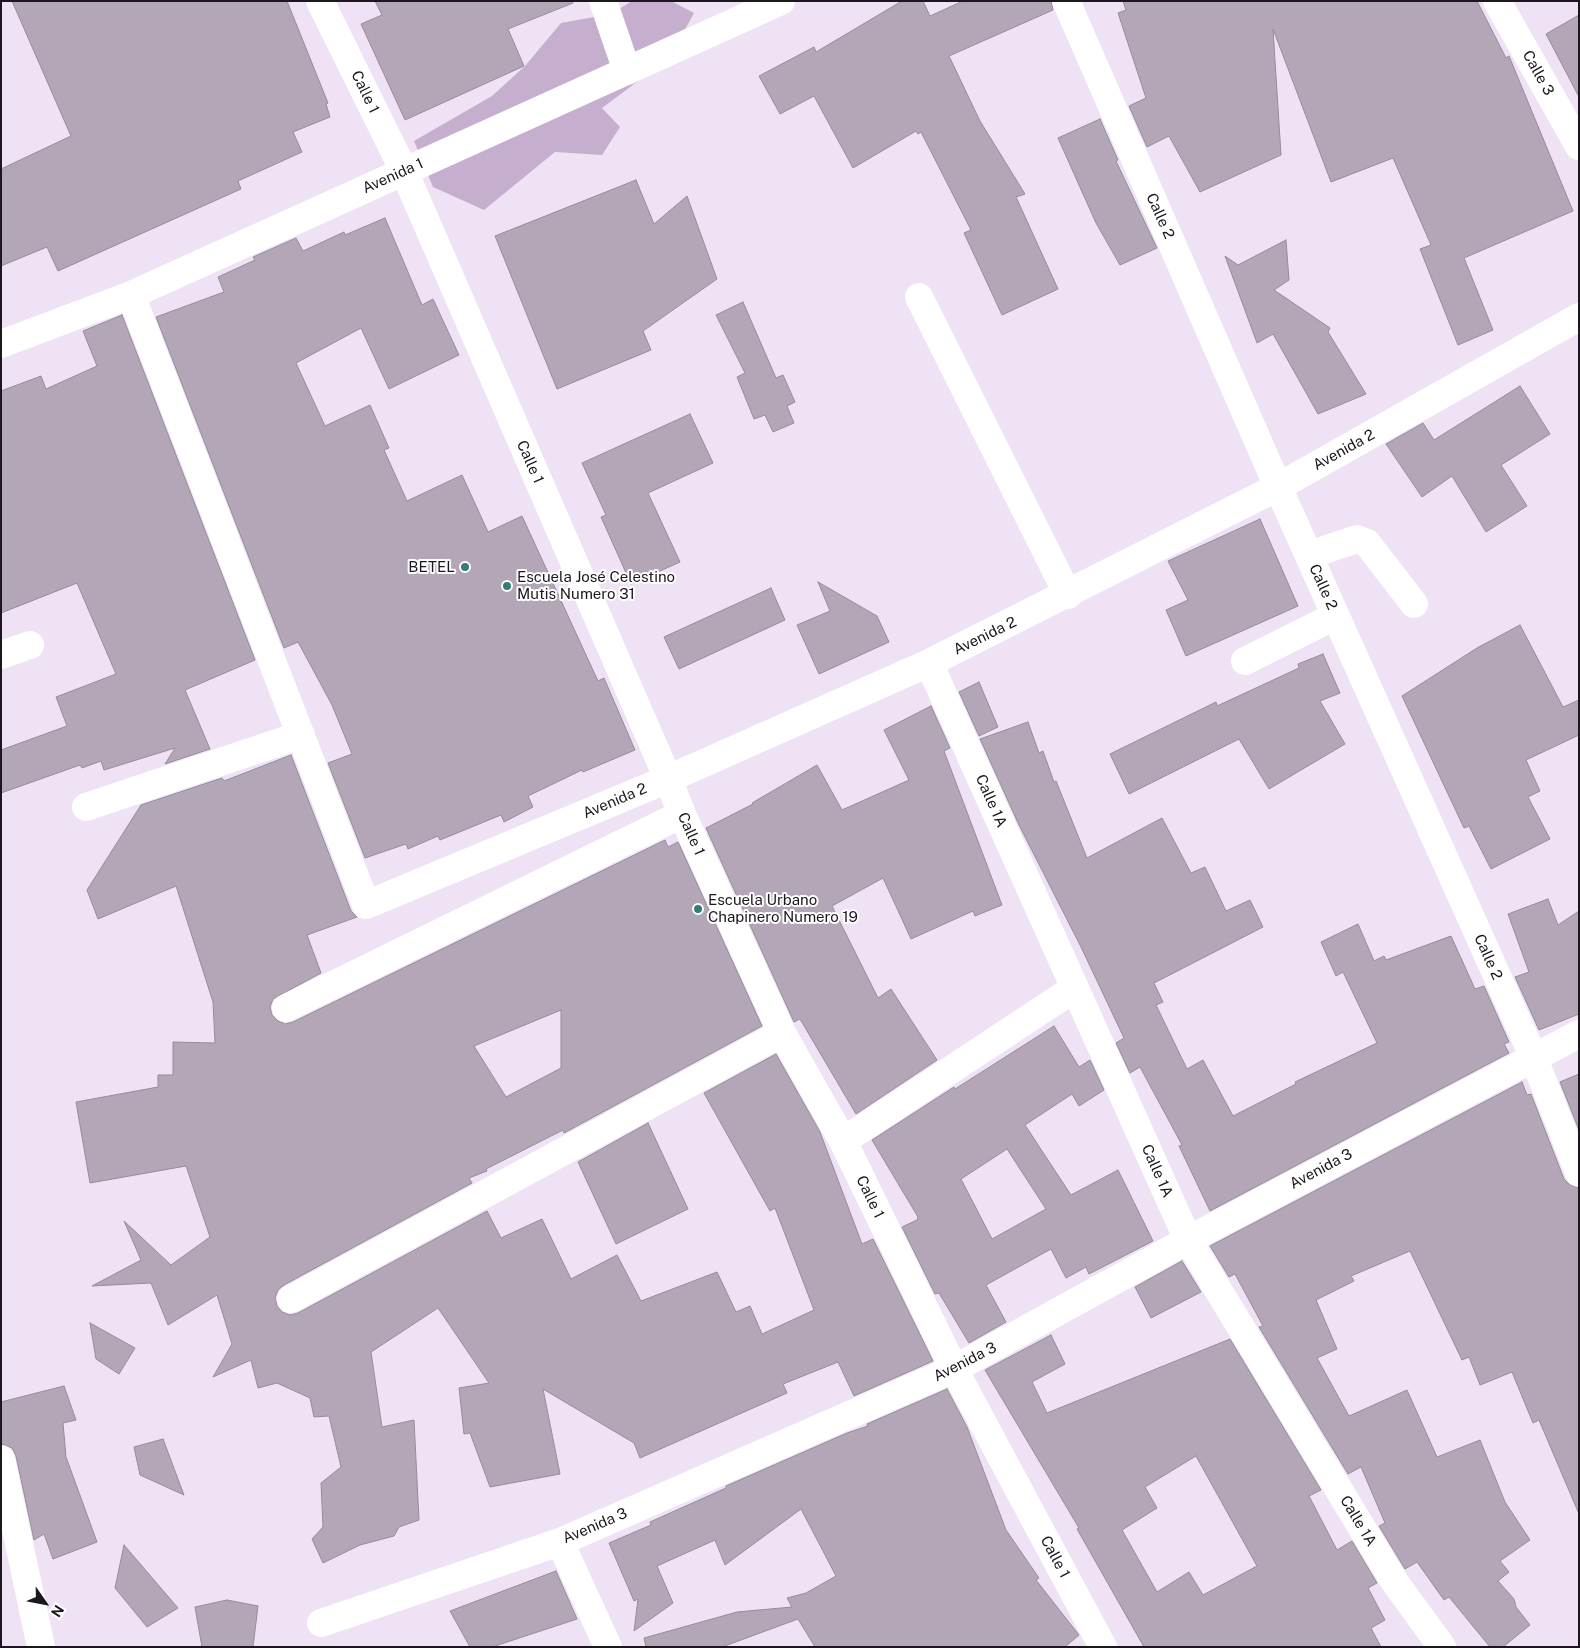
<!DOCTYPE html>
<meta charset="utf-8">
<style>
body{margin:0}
#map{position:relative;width:1580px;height:1648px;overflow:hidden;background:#efe2f4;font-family:"Public Sans",sans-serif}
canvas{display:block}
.frame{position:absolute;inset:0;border:2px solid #1c171e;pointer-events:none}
.north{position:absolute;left:20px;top:1578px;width:50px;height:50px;-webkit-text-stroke:4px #fff;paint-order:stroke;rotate:123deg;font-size:14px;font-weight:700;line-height:20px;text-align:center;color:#1c171e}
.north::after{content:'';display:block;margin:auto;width:18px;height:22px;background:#1c171e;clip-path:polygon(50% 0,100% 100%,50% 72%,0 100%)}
</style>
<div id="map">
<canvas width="1580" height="1648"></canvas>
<div class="frame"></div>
<div class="north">N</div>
</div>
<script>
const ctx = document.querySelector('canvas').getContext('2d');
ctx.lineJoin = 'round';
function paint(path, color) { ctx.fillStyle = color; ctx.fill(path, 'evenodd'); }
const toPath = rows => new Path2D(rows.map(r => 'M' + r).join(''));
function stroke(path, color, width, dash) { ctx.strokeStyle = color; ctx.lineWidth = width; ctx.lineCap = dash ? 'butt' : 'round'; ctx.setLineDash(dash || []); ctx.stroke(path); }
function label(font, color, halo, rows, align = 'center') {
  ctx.font = font + ' "Public Sans",sans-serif'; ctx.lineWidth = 4; ctx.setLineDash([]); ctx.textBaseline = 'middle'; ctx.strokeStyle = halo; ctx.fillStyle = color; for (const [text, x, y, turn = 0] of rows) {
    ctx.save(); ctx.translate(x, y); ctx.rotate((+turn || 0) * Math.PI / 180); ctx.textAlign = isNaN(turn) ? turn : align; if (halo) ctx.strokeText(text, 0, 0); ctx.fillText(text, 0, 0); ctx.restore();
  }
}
paint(toPath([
 [632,1,671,1,694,13,669,58,602,108,620,127,602,155,555,152,484,210,433,187,414,141,492,96,525,66,561,23,611,14]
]), '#c6aecf');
const building = toPath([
 [12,1,287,1,328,103,326,104,330,117,293,132,302,152,238,181,241,189,58,271,47,247,1,266,1,169,71,136,12,1],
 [375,1,572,1,573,3,508,29,524,66,405,120,361,24,382,15,375,1],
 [902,1,923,1,930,16,963,1,1051,1,1053,10,949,56,980,121,1025,194,1016,197,1058,289,1002,315,964,233,971,230,921,132,918,134,916,131,853,168,814,96,780,114,759,76,814,47,816,52,902,1],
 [1123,1,1477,1,1506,58,1509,56,1573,211,1464,258,1493,330,1458,345,1420,249,1431,245,1393,158,1331,182,1273,29,1281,155,1200,192,1169,136,1147,147,1129,106,1146,98,1118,13,1126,10,1123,1],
 [1579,15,1579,97,1546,34,1579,15],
 [1100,119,1118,160,1116,161,1157,248,1120,265,1096,223,1058,138,1100,119],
 [636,180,654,224,687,196,717,279,643,331,651,350,557,389,495,236,636,180],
 [385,218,422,305,433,299,459,355,389,389,361,328,296,363,325,426,370,405,389,448,384,450,407,501,462,475,488,532,522,516,598,681,604,678,635,750,583,772,582,770,528,796,533,807,504,822,501,815,440,840,438,836,408,849,406,844,365,858,328,763,352,754,332,705,298,642,284,648,156,317,224,292,218,277,255,260,253,257,296,238,303,251,344,232,345,235,385,218],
 [1286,240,1289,280,1274,290,1330,328,1328,332,1366,394,1318,414,1273,334,1257,343,1225,256,1238,265,1286,240],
 [743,302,776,378,783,375,795,402,787,406,794,423,773,432,765,415,754,419,737,377,745,373,716,315,743,302],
 [122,315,255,660,185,690,210,749,165,764,175,748,104,770,101,761,82,768,80,765,1,793,1,750,67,726,56,697,116,674,77,583,1,613,1,391,41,376,46,389,97,366,83,331,122,315],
 [1520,386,1550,434,1501,465,1527,506,1486,532,1452,476,1422,497,1386,444,1423,423,1434,440,1520,386],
 [690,414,713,463,648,493,680,562,631,584,601,517,606,515,582,463,690,414],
 [1260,519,1298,606,1186,656,1166,610,1188,600,1168,561,1260,519],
 [818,582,877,616,889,642,819,674,797,625,830,611,818,582],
 [771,588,785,620,679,669,664,637,771,588],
 [1520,625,1563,707,1579,700,1579,735,1526,760,1540,791,1528,797,1550,839,1491,869,1469,826,1464,828,1402,696,1477,648,1520,625],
 [1323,654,1340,693,1320,701,1345,744,1269,789,1239,739,1129,794,1110,754,1216,702,1217,706,1299,668,1298,664,1323,654],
 [979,682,998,727,979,736,959,692,979,682],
 [931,706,950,748,944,751,1002,905,975,916,973,911,911,939,883,878,832,906,878,998,891,989,937,1060,856,1114,800,1019,794,1022,706,828,753,804,752,803,817,765,842,810,909,780,884,730,931,706],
 [1028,722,1039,753,1043,751,1054,782,1056,781,1087,858,1162,818,1191,873,1205,867,1226,911,1250,900,1263,927,1154,983,1163,1002,1156,1005,1187,1069,1203,1060,1233,1116,1296,1084,1295,1082,1377,1043,1343,972,1336,976,1321,942,1358,924,1374,961,1384,956,1386,960,1451,936,1475,989,1484,986,1509,1042,1504,1044,1509,1053,1210,1211,1179,1146,1182,1145,1140,1067,1130,1073,1116,1043,1124,1038,1081,947,1019,825,980,739,1028,722],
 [291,755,351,911,357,917,307,935,321,973,273,999,270,1007,272,1015,278,1021,285,1024,293,1022,665,840,668,847,678,842,762,1026,564,1133,563,1130,486,1169,487,1171,469,1178,472,1183,284,1285,278,1290,275,1298,277,1306,282,1312,290,1315,298,1313,487,1211,501,1238,542,1219,571,1279,617,1255,641,1301,717,1272,736,1312,750,1306,762,1334,814,1310,775,1208,770,1211,704,1093,776,1054,820,1132,862,1244,873,1239,933,1361,854,1396,838,1362,783,1384,787,1393,640,1458,634,1443,543,1389,560,1474,490,1487,470,1433,464,1434,459,1388,489,1383,438,1308,371,1352,382,1427,414,1420,419,1520,399,1527,394,1536,360,1545,323,1563,312,1539,323,1527,321,1483,341,1467,329,1416,314,1417,310,1398,277,1383,258,1388,251,1360,213,1377,232,1344,217,1295,168,1325,151,1283,92,1286,141,1260,124,1221,171,1265,210,1237,186,1166,90,1183,76,1102,158,1087,158,1075,173,1075,173,1042,215,1043,213,1002,176,886,98,919,87,890,141,805,222,778,224,781,291,755],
 [561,1010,561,1068,506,1097,474,1046,561,1010],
 [1548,899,1558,925,1579,911,1579,1014,1539,1030,1515,977,1529,972,1508,914,1548,899],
 [1054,1026,1079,1067,1090,1060,1104,1090,1079,1106,1072,1094,1025,1125,1071,1195,1118,1170,1153,1241,1089,1274,1086,1267,1066,1278,1051,1249,986,1285,1006,1322,969,1343,939,1293,935,1294,902,1227,917,1220,918,1217,872,1140,954,1087,955,1089,1054,1026],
 [1007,1149,1046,1209,992,1239,961,1179,1007,1149],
 [1579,1074,1579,1130,1560,1082,1579,1074],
 [1522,1082,1527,1095,1531,1094,1564,1179,1570,1185,1579,1188,1579,1514,1539,1420,1533,1423,1512,1372,1480,1385,1469,1357,1462,1360,1410,1251,1351,1276,1354,1281,1316,1300,1337,1349,1317,1358,1349,1416,1407,1390,1437,1457,1480,1440,1505,1502,1530,1540,1500,1561,1509,1572,1498,1581,1514,1599,1516,1607,1530,1625,1503,1647,1490,1647,1449,1597,1444,1600,1417,1562,1405,1569,1379,1526,1385,1523,1361,1467,1348,1474,1259,1327,1263,1326,1235,1274,1229,1277,1210,1246,1522,1082],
 [648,1123,688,1209,616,1244,578,1162,648,1123],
 [1182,1261,1201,1292,1151,1318,1135,1287,1182,1261],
 [90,1323,135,1348,119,1374,96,1359,90,1323],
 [1051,1335,1065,1364,1032,1382,1047,1413,1230,1339,1321,1490,1309,1496,1337,1550,1352,1541,1377,1583,1368,1588,1385,1620,1371,1628,1381,1647,1144,1647,1077,1529,1079,1528,985,1370,1051,1335],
 [1196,1456,1257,1566,1203,1595,1189,1572,1157,1592,1122,1530,1157,1508,1145,1487,1196,1456],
 [64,1386,76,1420,63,1423,66,1457,97,1542,53,1559,44,1534,34,1540,16,1456,12,1448,1,1444,1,1402,64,1386],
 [947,1389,967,1427,1006,1530,1039,1578,1036,1580,1079,1635,1065,1647,815,1647,798,1619,722,1647,646,1647,644,1638,737,1612,792,1607,787,1598,806,1593,836,1576,801,1509,725,1565,715,1540,657,1566,673,1603,634,1631,638,1599,634,1601,609,1543,651,1525,650,1522,726,1488,726,1486,847,1433,868,1426,867,1424,947,1389],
 [163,1439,184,1495,140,1475,134,1447,163,1439],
 [124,1545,178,1608,147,1627,115,1588,124,1545],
 [556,1571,577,1619,492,1647,470,1647,450,1611,556,1571],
 [227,1600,258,1606,253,1647,202,1647,195,1607,227,1600]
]);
paint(building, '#b2a6b7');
stroke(building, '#978b9b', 1);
stroke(toPath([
 [320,1,404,171,668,779,682,814,782,1033,843,1141,954,1369,1103,1647],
 [603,1,627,71],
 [1066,1,1278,487,1533,1056,1579,1173],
 [1497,1,1579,146],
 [131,295,366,905,668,779,929,663,1278,487,1579,317],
 [919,297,1068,595],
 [1,344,131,295,781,1],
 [1309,555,1357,539,1367,543,1414,604],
 [1,655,30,645],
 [1245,661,1335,616],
 [929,663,1188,1240,1394,1581,1442,1647],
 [86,807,301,735],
 [286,1008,682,814],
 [843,1141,1075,988],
 [291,1299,782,1033],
 [1,1459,41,1647],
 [560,1542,608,1647],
 [321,1623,560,1542,954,1369,1188,1240,1579,1034]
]), '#fff', 28);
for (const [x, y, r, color] of [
 [465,567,5,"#367c73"],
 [507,586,5,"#367c73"],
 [698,909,5,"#367c73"]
]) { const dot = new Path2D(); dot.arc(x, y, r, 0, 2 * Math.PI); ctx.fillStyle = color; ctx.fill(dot); stroke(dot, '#fff', 2); }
label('15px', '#1c171e', '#fff', [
 ["Calle 3",1538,73,61],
 ["Calle 1",365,92,64],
 ["Avenida 1",393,176,-24],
 ["Calle 2",1160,216,66],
 ["Avenida 2",1344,450,-29],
 ["Calle 1",530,462,66],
 ["Calle 2",1323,587,66],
 ["Avenida 2",985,636,-26],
 ["Avenida 2",615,801,-23],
 ["Calle 1A",991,801,66],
 ["Calle 1",691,834,66],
 ["Calle 2",1488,957,66],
 ["Avenida 3",1321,1169,-28],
 ["Calle 1A",1157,1171,66],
 ["Calle 1",870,1197,64],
 ["Avenida 3",965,1362,-27],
 ["Calle 1A",1358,1521,59],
 ["Avenida 3",595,1526,-23],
 ["Calle 1",1055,1557,62]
]);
label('15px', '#1c171e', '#fff', [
 ["BETEL",455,567,"right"],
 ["Escuela José Celestino",517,577],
 ["Mutis Numero 31",517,594],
 ["Escuela Urbano",708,900],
 ["Chapinero Numero 19",708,917]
], 'left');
</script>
